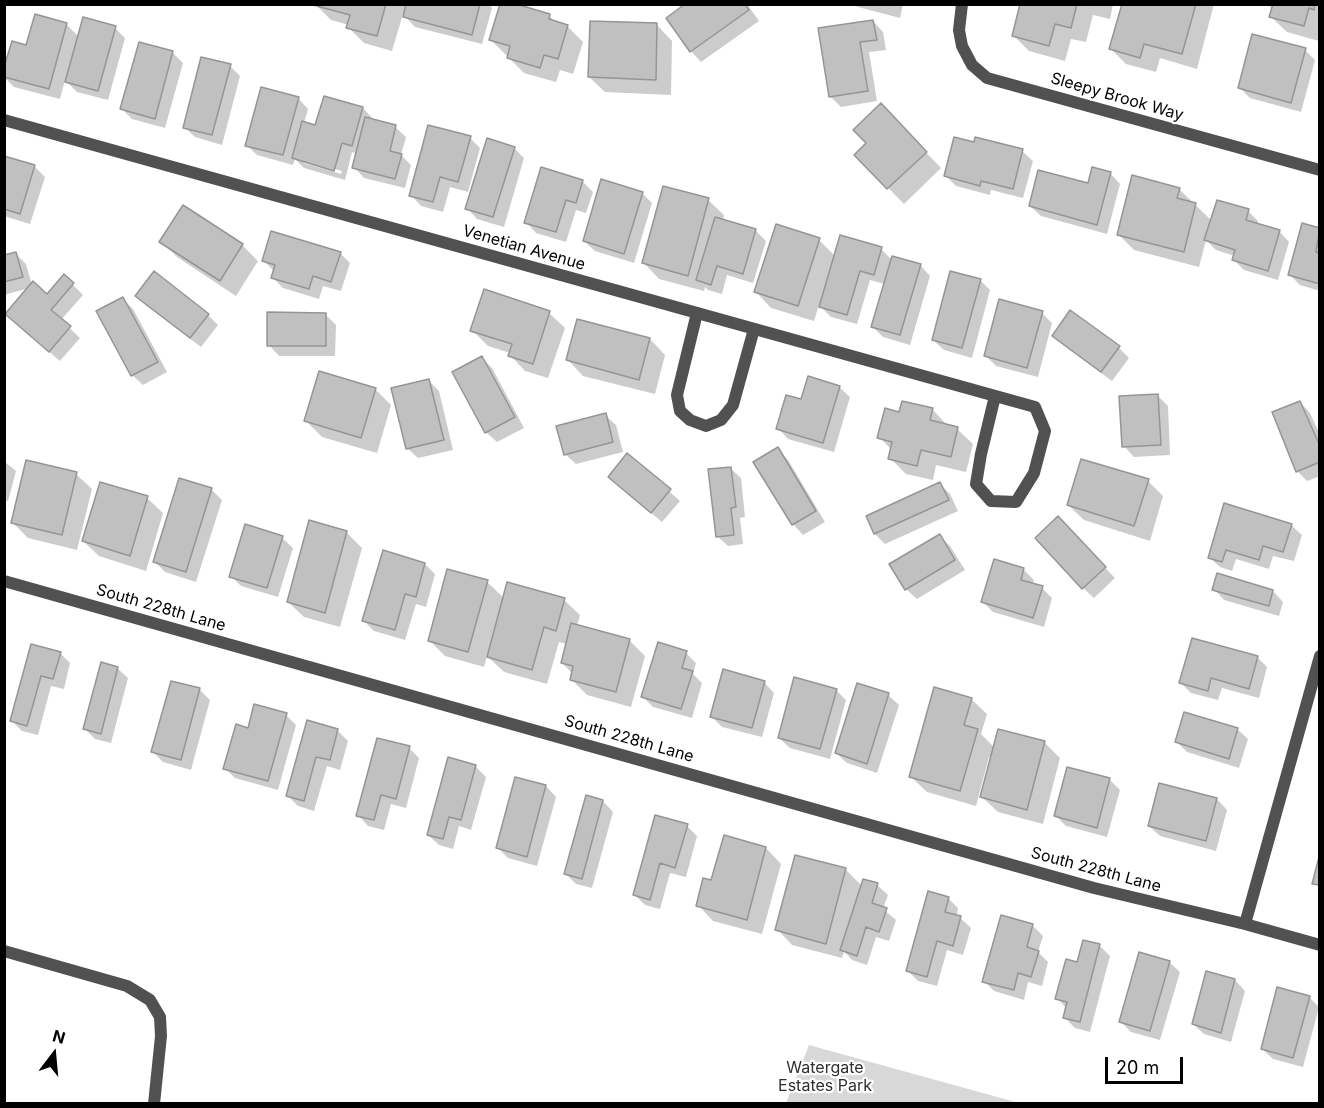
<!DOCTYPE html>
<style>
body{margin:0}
#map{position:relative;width:1324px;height:1108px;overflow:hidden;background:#fff;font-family:Inter,sans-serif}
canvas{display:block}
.frame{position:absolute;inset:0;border:6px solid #000;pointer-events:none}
.north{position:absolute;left:24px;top:1024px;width:60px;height:60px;-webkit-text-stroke:4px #fff;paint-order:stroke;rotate:16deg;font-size:16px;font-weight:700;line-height:24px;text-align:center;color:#000}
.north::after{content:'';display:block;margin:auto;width:21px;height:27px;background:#000;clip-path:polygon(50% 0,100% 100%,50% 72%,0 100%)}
.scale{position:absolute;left:1105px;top:1057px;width:78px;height:27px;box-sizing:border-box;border:3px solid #000;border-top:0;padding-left:8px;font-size:18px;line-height:21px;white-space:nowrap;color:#000;-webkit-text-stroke:4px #fff;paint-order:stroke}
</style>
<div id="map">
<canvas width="1324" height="1108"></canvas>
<div class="frame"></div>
<div class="north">N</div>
<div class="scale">20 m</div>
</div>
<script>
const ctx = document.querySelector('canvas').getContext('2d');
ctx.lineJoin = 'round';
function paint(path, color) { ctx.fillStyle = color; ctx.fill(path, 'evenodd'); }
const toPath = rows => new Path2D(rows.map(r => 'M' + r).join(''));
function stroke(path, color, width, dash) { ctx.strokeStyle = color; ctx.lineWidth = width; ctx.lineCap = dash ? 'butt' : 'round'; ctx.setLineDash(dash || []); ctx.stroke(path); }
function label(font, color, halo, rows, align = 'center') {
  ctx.font = font + ' Inter,sans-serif'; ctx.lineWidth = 4.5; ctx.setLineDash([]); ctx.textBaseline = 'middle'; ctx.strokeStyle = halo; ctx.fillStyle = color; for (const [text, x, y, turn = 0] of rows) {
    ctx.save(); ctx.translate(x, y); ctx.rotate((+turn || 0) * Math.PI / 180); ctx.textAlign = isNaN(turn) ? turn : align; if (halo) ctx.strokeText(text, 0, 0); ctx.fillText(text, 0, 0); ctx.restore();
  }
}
paint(toPath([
 [809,1045,1019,1103,786,1103]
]), '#d8d8d8');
paint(toPath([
 [315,4,489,4,492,8,482,44,415,27,403,14,392,51,364,43,348,27,349,25,331,20],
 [688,4,747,4,759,21,701,62,691,51,668,19],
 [855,4,903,4,900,18,858,7],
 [1022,4,1113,4,1110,19,1093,15,1086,42,1071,39,1065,61,1029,51,1014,36],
 [1123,4,1214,4,1197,69,1160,58,1156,72,1126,64,1111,49],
 [1268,4,1320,4,1319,41,1287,32,1271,17,1273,10],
 [549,16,557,23,567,26,583,42,573,74,560,70,556,82,524,73,491,40],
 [873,21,883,32,886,50,869,52,877,101,841,107,831,97,820,30],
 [66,24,79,37,115,28,125,38,108,100,77,92,65,80,60,99,14,87,4,77,4,73,28,47],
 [657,25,672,41,671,95,605,92,589,77],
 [1305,50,1315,60,1301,112,1250,98,1240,88],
 [172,52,183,63,165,128,132,119,122,109],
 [230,66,240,76,222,145,195,137,184,127],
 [298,98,308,109,304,123,316,127,363,108,373,119,372,121,395,127,406,137,401,155,411,165,405,188,364,178,354,167,358,154,352,152,345,180,304,168,295,159,293,165,257,155,247,145],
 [304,160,342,171,341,174,304,163],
 [896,121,941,168,904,204,856,155],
 [470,138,480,148,468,192,450,187,443,212,421,206,411,195],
 [975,144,1022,151,1033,161,1023,198,991,190,990,195,956,186,946,176],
 [514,148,524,158,504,227,477,219,467,208],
 [4,157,34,166,45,177,30,224,4,216],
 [1110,173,1120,184,1107,234,1041,216,1030,206,1089,185],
 [582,181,593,192,586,213,576,210,566,242,536,233,526,222],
 [1179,189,1212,221,1248,211,1258,221,1257,225,1279,231,1289,242,1278,280,1244,270,1234,260,1235,256,1216,250,1206,240,1199,267,1134,250,1118,234],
 [642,193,652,203,634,263,595,251,584,241],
 [708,200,724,215,723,221,755,230,766,241,753,283,727,275,722,294,708,290,705,287,704,291,659,279,644,263],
 [184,207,243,246,258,261,236,296,177,257,161,241],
 [1320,229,1320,291,1300,285,1290,275],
 [819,240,835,256,881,249,892,260,920,265,930,276,910,345,883,337,872,326,885,284,870,280,857,324,831,317,819,305,814,321,771,308,756,292],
 [340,253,350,263,341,291,323,286,319,299,283,288,273,278,274,271,264,261],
 [16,254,26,264,32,285,47,296,64,276,83,295,61,320,80,338,60,361,17,324,29,288,4,295,4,257],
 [980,280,990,290,972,358,944,350,933,340],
 [137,296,208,315,218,325,201,347,147,306],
 [123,299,133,309,167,372,143,385,132,375],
 [549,313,565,328,548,378,525,371,510,355,510,353,488,346,472,330],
 [1042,313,1052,323,1038,377,996,366,986,356],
 [1070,313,1119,348,1129,358,1112,381,1064,346,1054,336],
 [326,315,336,325,335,356,279,356,269,345],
 [578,321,650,339,665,355,655,394,583,376,568,360],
 [482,358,492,368,524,428,497,442,486,432],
 [429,381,439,391,453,450,418,458,407,448],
 [839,387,850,397,834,452,788,439,778,428,802,401],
 [375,389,391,405,377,453,322,437,306,421],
 [1157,395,1168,406,1170,455,1134,457,1124,446],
 [1300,402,1310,413,1320,435,1320,476,1307,481,1297,471],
 [932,409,947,425,957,429,973,444,966,472,936,465,933,480,906,474,890,458,892,450,879,437],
 [605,415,616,425,623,452,576,464,565,454],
 [777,449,788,460,825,522,803,535,793,524],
 [628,455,680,501,662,522,620,487],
 [4,461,16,471,8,501,4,500],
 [730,468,741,478,745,517,740,518,743,544,728,546,717,536],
 [76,474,92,489,77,550,28,538,13,523],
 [180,480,212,490,222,500,196,582,165,572,155,562],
 [1148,481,1163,496,1150,541,1084,520,1068,505],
 [940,484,950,494,958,511,885,544,875,534,868,517],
 [147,498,163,513,146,571,99,556,83,541],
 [1225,505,1291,525,1302,535,1294,561,1273,556,1269,569,1236,559,1232,571,1220,567,1209,557],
 [1068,529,1115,578,1094,598,1083,588],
 [346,532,362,548,340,627,304,617,288,602],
 [940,536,950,546,965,570,917,599,906,589],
 [282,538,293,548,278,597,241,586,231,576],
 [425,564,435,574,426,607,416,604,405,640,374,631,364,621],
 [1023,569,1034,580,1032,585,1042,588,1052,598,1044,627,993,612,983,602],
 [487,582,504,598,564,600,580,615,577,626,629,640,645,656,631,707,587,695,572,680,573,674,562,663,567,644,559,642,547,684,504,672,487,656,484,667,445,656,429,640],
 [1214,589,1273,591,1283,602,1279,616,1224,600],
 [32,646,60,653,70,663,64,689,51,686,38,735,22,731,12,721],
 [686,653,696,663,693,674,702,683,692,718,653,707,643,697],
 [1257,657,1267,667,1259,698,1222,688,1218,700,1191,693,1181,683],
 [117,668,128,678,111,743,95,739,85,729],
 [764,682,774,693,762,737,722,727,711,716],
 [200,690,210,700,191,770,163,762,153,752],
 [836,690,846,700,830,759,790,748,779,738],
 [888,695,899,705,877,773,847,763,836,753],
 [971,699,987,714,981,734,995,748,999,731,1045,743,1060,758,1043,824,998,812,982,797,992,757,989,757,976,806,927,792,911,777],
 [286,715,296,725,278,790,235,778,225,768,249,729],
 [308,722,337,730,348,741,340,770,327,766,314,811,298,806,288,796],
 [1237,729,1248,739,1239,768,1187,752,1177,742],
 [409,748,419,758,406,808,391,804,384,830,368,826,358,815],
 [475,766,486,777,471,830,459,826,453,849,439,845,428,835],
 [1109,779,1120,790,1107,837,1066,826,1056,816],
 [1160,785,1217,799,1227,810,1216,851,1160,836,1149,826],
 [546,786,556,797,537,866,508,858,498,848],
 [603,801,613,812,592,888,576,884,566,874],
 [687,826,697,836,686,877,670,873,660,909,645,905,635,895],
 [766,848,781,864,762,934,713,921,698,905,712,882],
 [796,856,846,870,862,886,877,885,888,895,883,909,896,920,889,941,876,937,867,965,852,960,844,951,842,958,792,945,777,929],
 [948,898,958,908,957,915,971,928,963,955,947,950,937,986,918,981,908,971],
 [1032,925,1043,936,1038,952,1048,962,1042,986,1028,982,1024,1000,994,991,984,981],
 [1084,942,1100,946,1110,956,1090,1032,1075,1028,1065,1018,1067,1009,1057,998,1078,964],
 [1169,962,1180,972,1160,1040,1131,1032,1121,1022],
 [1235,980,1245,991,1231,1042,1204,1034,1193,1024],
 [1309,997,1319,1007,1303,1067,1273,1059,1262,1049]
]), '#0003');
const building = toPath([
 [386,4,377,36,346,28,350,15,313,5,386,4],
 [406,4,480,4,472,35,403,17,406,4],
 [500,4,516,4,550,14,549,19,568,25,558,59,544,55,540,68,507,58,510,46,489,40,500,4],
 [685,4,745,4,749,10,690,52,666,18,685,4],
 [1020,4,1077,4,1071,28,1055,24,1049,46,1012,36,1020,4],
 [1122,4,1196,4,1182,54,1144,44,1140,58,1109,49,1122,4],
 [1273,4,1315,4,1314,10,1309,8,1304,26,1269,17,1273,4],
 [35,14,67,23,49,89,4,77,4,67,12,41,26,45,35,14],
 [83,17,116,26,98,91,65,82,83,17],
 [873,20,877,40,860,42,868,91,829,97,818,28,873,20],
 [590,21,657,23,656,80,588,77,590,21],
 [1252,34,1306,48,1291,103,1238,88,1252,34],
 [139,42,173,51,155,119,120,109,139,42],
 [201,57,231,64,212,135,183,128,201,57],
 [261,87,299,97,283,155,245,146,261,87],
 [324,96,363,107,352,146,342,143,334,171,292,158,302,121,315,125,324,96],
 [881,103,927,152,887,189,854,155,866,143,853,130,881,103],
 [365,117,396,125,390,151,402,154,395,179,352,168,365,117],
 [428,125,471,136,458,182,440,177,433,202,409,196,428,125],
 [954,137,974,142,975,137,1023,149,1013,189,981,181,980,186,944,176,954,137],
 [487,138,515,147,493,217,465,209,487,138],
 [4,156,35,165,20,214,4,209,4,156],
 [541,167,583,180,576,203,566,200,556,232,524,223,541,167],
 [1092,167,1111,172,1097,225,1029,206,1038,170,1088,183,1092,167],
 [1132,175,1180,188,1177,198,1196,203,1184,252,1117,235,1132,175],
 [601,179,643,192,624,254,583,241,601,179],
 [663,186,709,198,688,276,642,263,663,186],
 [1217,200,1249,209,1246,220,1280,230,1268,271,1232,260,1235,250,1204,240,1217,200],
 [183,205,243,244,220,281,159,242,183,205],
 [715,217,756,229,743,274,717,266,711,285,696,280,715,217],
 [1302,223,1320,228,1316,252,1320,253,1320,284,1288,275,1302,223],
 [776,224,820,238,798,306,754,292,776,224],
 [271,231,341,252,331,282,313,276,309,289,271,278,275,265,262,261,271,231],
 [840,235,882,247,874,275,860,271,847,315,819,307,840,235],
 [16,252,23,277,4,282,4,255,16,252],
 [892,256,921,264,900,335,871,327,892,256],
 [154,271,209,314,190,338,135,296,154,271],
 [950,271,981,279,962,348,932,340,950,271],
 [64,274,74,283,51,310,71,326,49,352,5,314,33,281,47,294,64,274],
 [484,289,550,311,533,364,508,356,512,344,470,331,484,289],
 [123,297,158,362,131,376,96,311,123,297],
 [999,299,1043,311,1027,368,984,356,999,299],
 [1070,310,1120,346,1101,372,1052,336,1070,310],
 [267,312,326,313,326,346,267,346,267,312],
 [577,319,650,338,639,380,566,360,577,319],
 [482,356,515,417,485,433,452,372,482,356],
 [319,371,376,388,361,438,304,421,319,371],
 [808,376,840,386,823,443,776,429,786,395,801,399,808,376],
 [429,379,444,440,406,449,391,388,429,379],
 [1158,394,1161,445,1122,447,1119,396,1158,394],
 [902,401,933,408,930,420,958,427,951,457,921,450,917,466,888,459,892,442,877,438,885,408,899,412,902,401],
 [1300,401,1320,446,1320,462,1296,472,1272,412,1300,401],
 [606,413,613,442,564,455,556,426,606,413],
 [778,447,816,511,792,525,753,462,778,447],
 [627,453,671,489,651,513,608,477,627,453],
 [1081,459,1149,479,1134,526,1067,505,1081,459],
 [26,460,77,472,62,535,11,523,26,460],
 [731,467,736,507,731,508,734,535,716,537,708,469,731,467],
 [179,478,212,488,186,572,153,562,179,478],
 [100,482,148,496,130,556,82,541,100,482],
 [940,482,949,500,874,534,866,516,940,482],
 [1224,503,1292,524,1283,552,1263,546,1259,560,1226,550,1222,562,1208,558,1224,503],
 [1058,516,1106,567,1082,589,1035,538,1058,516],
 [309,520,347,531,325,613,287,602,309,520],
 [245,524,283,536,267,588,229,577,245,524],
 [940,534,955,560,905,590,889,564,940,534],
 [383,550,425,563,416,597,405,594,395,630,362,621,383,550],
 [994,559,1024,568,1021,580,1043,586,1033,618,981,602,994,559],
 [447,569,488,580,468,652,428,641,447,569],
 [1217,573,1273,590,1269,606,1212,590,1217,573],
 [507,582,565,598,556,631,544,627,532,670,487,657,507,582],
 [571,623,630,639,616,692,570,680,573,666,561,663,571,623],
 [1192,638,1258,656,1249,689,1211,678,1208,691,1179,683,1192,638],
 [658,642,687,651,682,668,693,671,681,709,641,697,658,642],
 [31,644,61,652,53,679,41,676,27,726,10,721,31,644],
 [101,662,118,667,101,734,83,729,101,662],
 [723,669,765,681,752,728,710,717,723,669],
 [794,677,837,689,820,749,778,738,794,677],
 [171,681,200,688,181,760,151,752,171,681],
 [857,683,889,693,867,764,835,753,857,683],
 [934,687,972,698,964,725,978,729,960,791,909,777,934,687],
 [254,704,287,713,268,781,223,769,236,724,248,728,254,704],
 [1184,712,1238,728,1229,759,1175,742,1184,712],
 [307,720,338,729,330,760,316,757,304,801,286,796,307,720],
 [998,729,1045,741,1027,810,980,797,998,729],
 [377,738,410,746,396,799,381,795,374,820,356,816,377,738],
 [448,757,476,765,461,820,449,817,443,839,427,835,448,757],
 [1067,767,1110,778,1097,828,1054,816,1067,767],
 [515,777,546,785,527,857,496,848,515,777],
 [1159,783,1217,798,1206,841,1148,826,1159,783],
 [586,795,603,800,582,879,564,874,586,795],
 [655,815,688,824,675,868,660,863,650,900,633,895,655,815],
 [724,835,766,847,747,920,696,906,703,878,711,880,724,835],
 [1320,853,1320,885,1312,884,1320,853],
 [795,855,846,868,826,944,775,930,795,855],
 [863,879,878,883,872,903,887,908,879,932,866,927,857,956,840,950,863,879],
 [928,891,949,897,945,912,961,916,953,946,937,941,927,977,906,971,928,891],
 [1001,915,1033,924,1027,947,1039,951,1031,977,1018,973,1014,990,982,982,1001,915],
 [1083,940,1100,944,1080,1022,1063,1018,1067,1002,1055,999,1066,959,1077,962,1083,940],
 [1139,952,1170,961,1150,1031,1119,1022,1139,952],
 [1206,971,1235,979,1221,1033,1192,1024,1206,971],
 [1277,987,1310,996,1293,1058,1261,1049,1277,987]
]);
paint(building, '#c0c0c0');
stroke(building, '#959595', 1.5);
stroke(toPath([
 [697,313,677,395,680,411,690,420,706,426,721,420,733,405,754,329]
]), '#515151', 12);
stroke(toPath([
 [962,4,959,30,962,46,972,65,987,78,1320,170],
 [4,120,1035,407,1045,431,1034,473,1016,502,991,501,976,484,981,454,995,396],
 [4,581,1094,888,1245,924,1320,945],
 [1245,924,1320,656],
 [4,951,127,986,150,1000,160,1017,161,1036,154,1104]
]), '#515151', 12);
label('16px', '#000', '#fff', [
 ["Sleepy Brook Way",1117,97,16],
 ["Venetian Avenue",524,248,16],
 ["South 228th Lane",161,608,16],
 ["South 228th Lane",629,739,16],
 ["South 228th Lane",1096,870,15]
]);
label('16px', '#2f2f2f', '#fff', [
 ["Watergate",825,1068],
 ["Estates Park",825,1086]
]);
</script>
